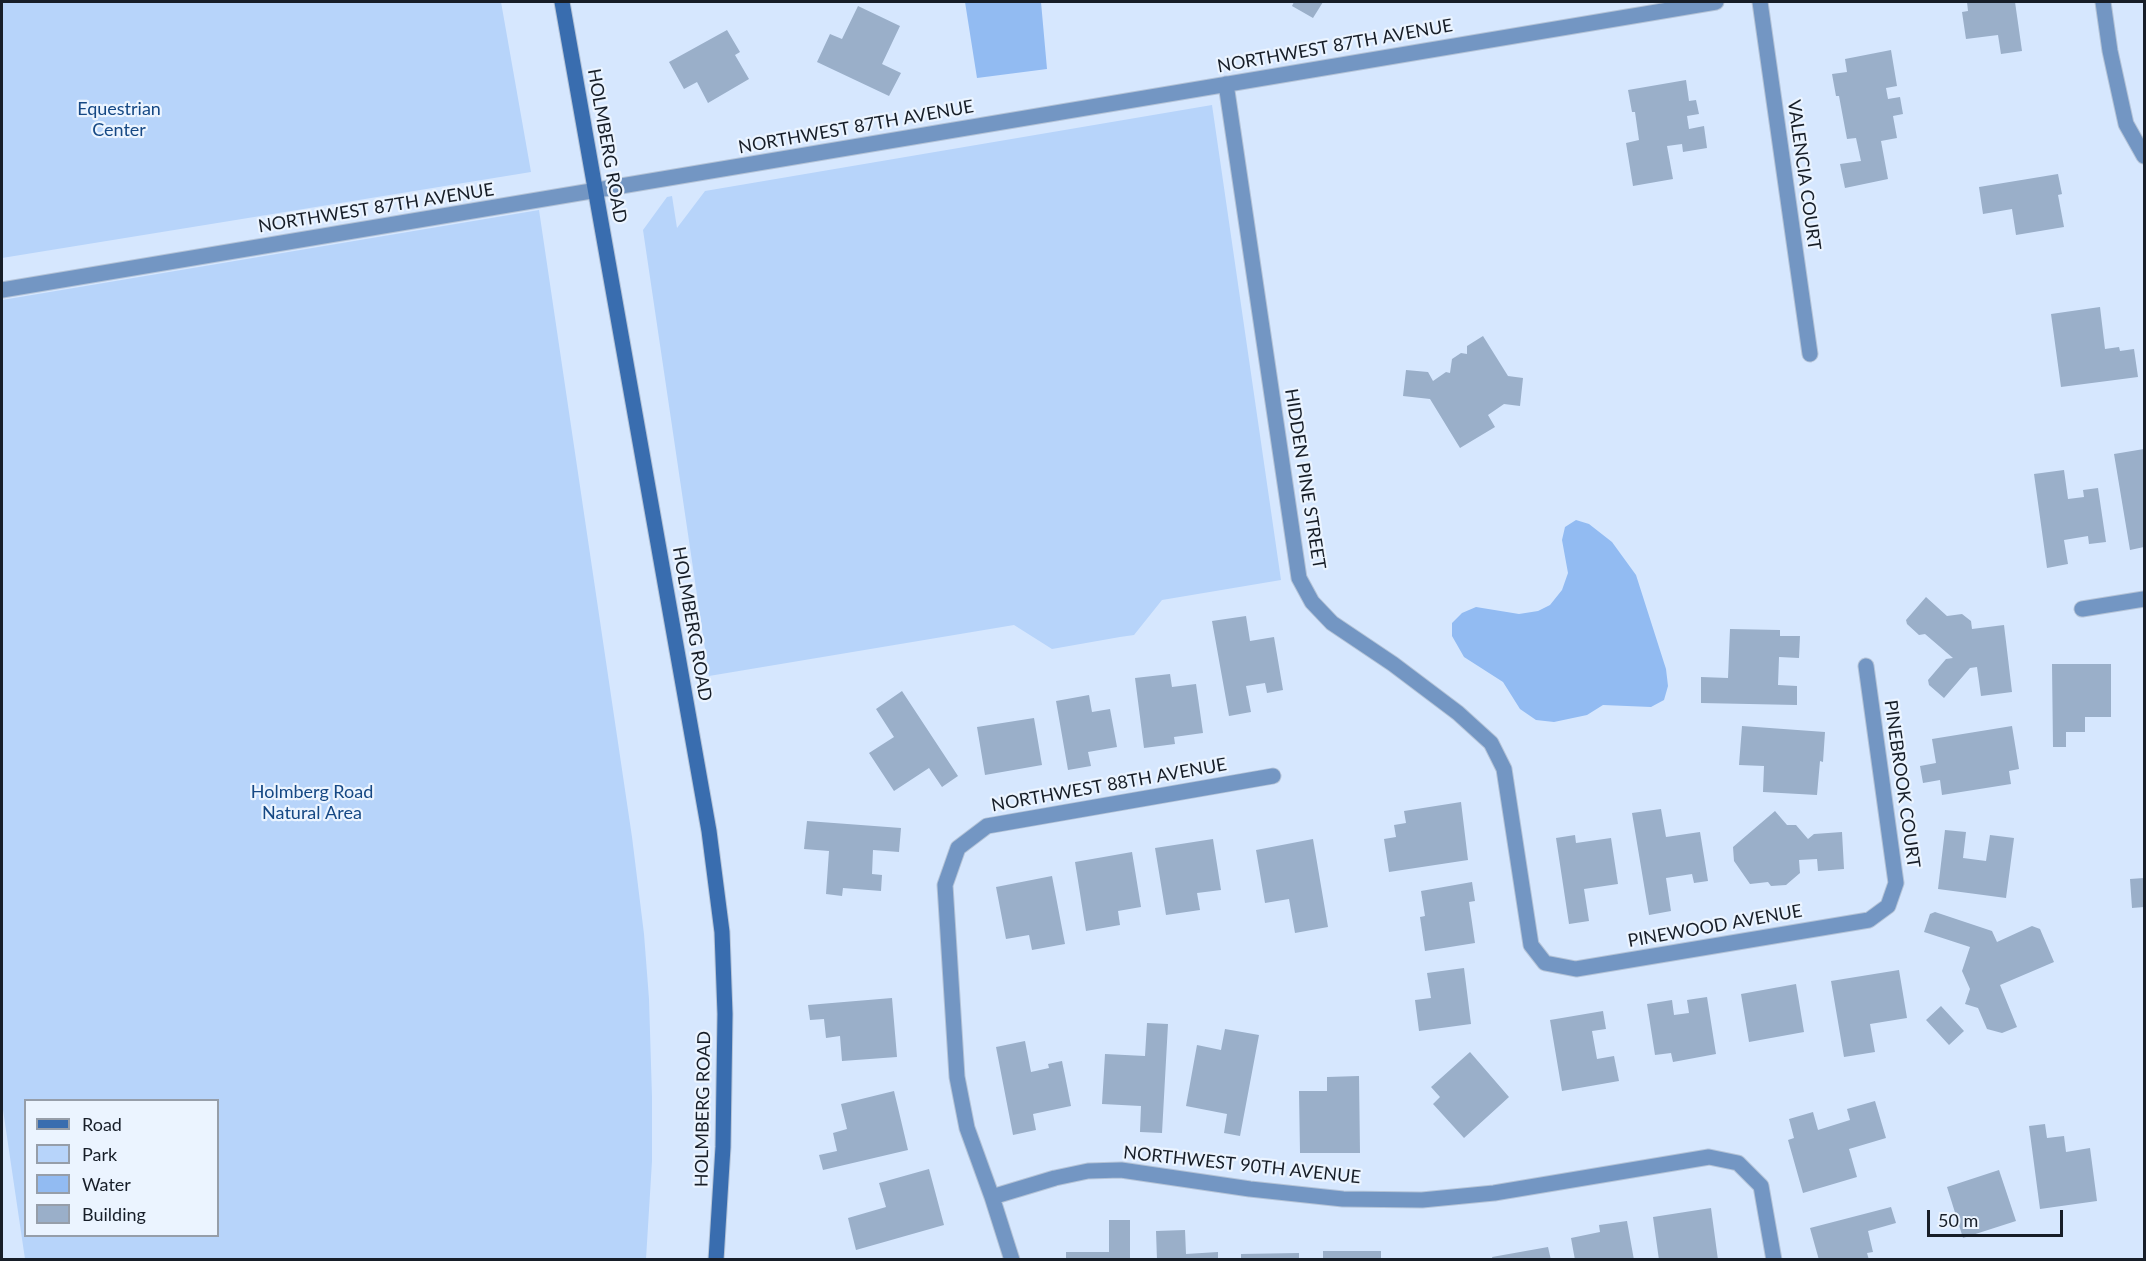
<!DOCTYPE html>
<style>
body{margin:0}
#map{position:relative;width:2146px;height:1261px;overflow:hidden;background:#d6e7fe;font-family:Lato,sans-serif}
canvas{display:block}
.frame{position:absolute;inset:0;border:3px solid #171e28;pointer-events:none}
.legend{position:absolute;left:24px;top:1099px;width:195px;height:138px;box-sizing:border-box;background:#ebf4ff;border:2px solid #969ea9;margin:0;padding:8px 10px;list-style:none;font-size:18px;color:#171e28}
.legend li{display:flex;align-items:center;gap:12px;height:30px}
.legend b{width:30px;border:2px solid #969ea9}
.scale{position:absolute;left:1927px;top:1210px;width:136px;height:27px;box-sizing:border-box;border:3px solid #171e28;border-top:0;padding-left:8px;font-size:18px;line-height:21px;white-space:nowrap;color:#171e28;-webkit-text-stroke:4px #ebf4ff;paint-order:stroke}
</style>
<div id="map">
<canvas width="2146" height="1261"></canvas>
<div class="frame"></div>
<ul class="legend">
<li><b style="height:8px;background:#396daf"></b>Road</li>
<li><b style="height:16px;background:#b7d4fa"></b>Park</li>
<li><b style="height:16px;background:#92bbf2"></b>Water</li>
<li><b style="height:16px;background:#9aafc9"></b>Building</li>
</ul>
<div class="scale">50 m</div>
</div>
<script>
const ctx = document.querySelector('canvas').getContext('2d');
ctx.lineJoin = 'round';
function paint(path, color) { ctx.fillStyle = color; ctx.fill(path, 'evenodd'); }
const toPath = rows => new Path2D(rows.map(r => 'M' + r).join(''));
function stroke(path, color, width, dash) { ctx.strokeStyle = color; ctx.lineWidth = width; ctx.lineCap = dash ? 'butt' : 'round'; ctx.setLineDash(dash || []); ctx.stroke(path); }
function label(font, color, halo, rows, align = 'center') {
  ctx.font = font + ' Lato,sans-serif'; ctx.lineWidth = 4.5; ctx.setLineDash([]); ctx.textBaseline = 'middle'; ctx.strokeStyle = halo; ctx.fillStyle = color; for (const [text, x, y, turn = 0] of rows) {
    ctx.save(); ctx.translate(x, y); ctx.rotate((+turn || 0) * Math.PI / 180); ctx.textAlign = isNaN(turn) ? turn : align; if (halo) ctx.strokeText(text, 0, 0); ctx.fillText(text, 0, 0); ctx.restore();
  }
}
paint(toPath([
 [2,2,501,2,531,172,2,258],
 [1212,105,1281,580,1162,600,1134,635,1120,637,1052,649,1014,625,709,676,643,230,667,197,672,196,677,228,705,191],
 [539,210,632,837,644,934,649,999,652,1097,652,1161,646,1259,25,1259,2,1103,2,300],
 [26,1100,218,1100,218,1236,26,1236]
]), '#b7d4fa');
paint(toPath([
 [965,2,1041,2,1047,69,977,78],
 [1576,520,1589,524,1612,542,1636,575,1666,669,1668,686,1664,700,1651,707,1603,705,1587,715,1554,722,1536,720,1520,709,1503,682,1464,657,1452,636,1452,623,1462,613,1476,607,1519,614,1538,611,1550,605,1562,590,1568,573,1562,540,1565,527]
]), '#92bbf2');
paint(toPath([
 [1294,2,1323,2,1313,18,1292,6],
 [1967,2,2015,2,2022,51,2001,54,1998,35,1966,39,1962,12,1968,11],
 [858,6,900,26,882,64,901,73,889,96,817,62,830,34,842,39],
 [727,30,740,52,735,55,749,79,708,103,697,82,684,89,669,62],
 [1891,50,1897,86,1886,88,1888,99,1900,97,1903,114,1893,116,1897,138,1881,141,1888,179,1845,188,1840,164,1861,161,1856,138,1847,139,1839,96,1836,96,1832,74,1847,72,1845,59],
 [1686,80,1689,101,1696,100,1699,114,1687,116,1689,129,1704,126,1707,148,1683,152,1682,144,1667,146,1673,179,1633,186,1626,143,1639,140,1635,112,1632,112,1628,90],
 [2058,174,2062,194,2058,195,2064,227,2016,235,2012,209,1983,214,1979,187],
 [2100,307,2105,349,2119,347,2120,351,2134,349,2138,377,2061,387,2051,314],
 [1483,336,1508,376,1523,378,1520,406,1504,404,1488,415,1495,427,1460,448,1430,399,1403,396,1406,370,1428,372,1433,381,1446,372,1450,373,1452,359,1461,353,1467,354,1467,346],
 [2144,449,2144,547,2130,550,2114,454],
 [2064,470,2068,499,2084,497,2083,490,2098,488,2106,542,2089,544,2088,536,2064,540,2068,564,2047,568,2034,474],
 [1926,597,1947,616,1962,614,1971,621,1972,629,2004,625,2012,692,1981,696,1977,667,1970,668,1944,698,1929,685,1928,680,1946,659,1953,658,1925,634,1919,635,1907,624,1906,620],
 [1246,616,1250,641,1274,637,1283,690,1267,693,1265,683,1246,686,1251,712,1229,716,1212,621],
 [1730,629,1780,630,1780,636,1800,636,1799,658,1779,657,1778,685,1797,686,1797,705,1701,703,1701,677,1728,678],
 [2052,664,2111,664,2111,717,2085,717,2085,732,2066,732,2066,747,2053,747],
 [1170,674,1172,687,1196,684,1203,733,1174,737,1175,744,1144,748,1135,678],
 [902,691,958,776,942,787,929,768,894,791,869,753,894,737,876,709],
 [1089,695,1092,712,1110,709,1117,747,1088,752,1091,766,1068,770,1056,701],
 [1034,718,1042,765,985,775,977,727],
 [1742,726,1825,732,1823,762,1820,761,1817,795,1763,792,1764,766,1739,765],
 [2012,726,2019,769,2009,771,2011,784,1942,795,1940,780,1923,783,1920,766,1936,763,1932,739],
 [1461,802,1468,860,1389,872,1384,839,1396,837,1394,825,1406,823,1404,811],
 [1661,809,1666,837,1700,832,1708,881,1694,883,1692,874,1666,878,1671,911,1649,915,1632,813],
 [1775,811,1787,825,1796,825,1808,839,1814,834,1842,832,1844,869,1818,871,1817,859,1799,860,1800,873,1786,885,1771,886,1768,882,1750,884,1734,861,1733,847],
 [807,821,901,828,899,852,873,850,872,874,882,875,881,891,843,888,842,896,826,894,829,851,804,849],
 [1945,830,1966,832,1963,858,1986,861,1990,835,2014,838,2006,898,1938,889],
 [1575,835,1576,843,1611,838,1618,884,1584,889,1589,921,1569,924,1556,838],
 [1213,839,1221,890,1197,893,1200,910,1166,915,1155,848],
 [1313,839,1328,927,1295,933,1289,899,1265,903,1256,850],
 [1132,852,1141,907,1118,911,1120,925,1086,931,1075,862],
 [1052,876,1065,944,1032,950,1029,935,1006,939,996,887],
 [2144,878,2144,907,2132,908,2130,879],
 [1472,882,1475,901,1469,902,1475,943,1425,951,1420,917,1425,916,1421,891],
 [1935,912,1992,931,1997,942,2032,926,2040,929,2054,962,2000,985,2017,1027,2002,1033,1987,1029,1978,1008,1965,1004,1970,989,1962,971,1970,947,1924,932,1930,914],
 [1464,968,1471,1024,1419,1031,1415,1000,1431,998,1427,973],
 [1899,970,1907,1018,1870,1024,1875,1052,1844,1057,1831,981],
 [1796,984,1804,1032,1749,1042,1741,994],
 [1707,997,1716,1054,1673,1062,1671,1053,1655,1055,1647,1004,1672,1000,1674,1015,1689,1013,1687,1000],
 [892,998,897,1057,842,1061,840,1036,826,1038,824,1019,810,1020,808,1005],
 [1941,1006,1964,1031,1949,1045,1926,1020],
 [1603,1011,1606,1029,1592,1031,1597,1059,1614,1056,1619,1081,1562,1091,1550,1020],
 [1147,1023,1168,1024,1162,1133,1140,1132,1141,1106,1102,1104,1105,1054,1145,1056],
 [1225,1029,1259,1035,1240,1136,1224,1133,1227,1114,1186,1106,1197,1045,1221,1050],
 [1025,1041,1031,1072,1049,1068,1048,1064,1062,1061,1071,1106,1033,1114,1036,1130,1013,1135,996,1047],
 [1470,1052,1509,1097,1464,1138,1433,1104,1440,1097,1431,1087],
 [1359,1076,1360,1153,1300,1153,1299,1091,1327,1091,1327,1077],
 [894,1091,908,1150,823,1170,819,1155,837,1151,833,1133,847,1129,841,1104],
 [1875,1101,1886,1138,1849,1149,1857,1177,1803,1193,1788,1140,1794,1138,1789,1119,1813,1112,1818,1130,1850,1120,1847,1109],
 [2045,1124,2047,1138,2064,1136,2066,1152,2090,1148,2097,1201,2040,1209,2029,1126],
 [929,1169,944,1225,856,1250,848,1218,886,1207,879,1183],
 [1999,1170,2016,1221,1963,1238,1947,1187],
 [1891,1207,1896,1223,1868,1231,1873,1252,1867,1253,1869,1260,1819,1260,1810,1228],
 [1711,1208,1718,1260,1659,1260,1653,1217],
 [1109,1220,1130,1220,1130,1260,1066,1260,1066,1252,1109,1252],
 [1627,1221,1634,1260,1575,1260,1571,1238,1600,1232,1599,1225],
 [1185,1230,1186,1254,1218,1252,1218,1260,1157,1260,1156,1231],
 [1548,1247,1551,1260,1493,1260,1492,1257],
 [1323,1251,1381,1251,1381,1260,1323,1260],
 [1299,1253,1299,1260,1241,1260,1241,1254]
]), '#9aafc9');
const street = toPath([
 [1760,2,1810,354],
 [2103,2,2110,51,2126,124,2144,156],
 [1226,84,1299,578,1312,602,1332,623,1393,664,1458,713,1491,743,1504,769,1531,945,1545,963,1576,969,1869,920,1888,906,1896,883,1866,666],
 [2,290,1716,2],
 [2082,609,2144,599],
 [992,1197,1055,1178,1088,1171,1121,1170,1250,1189,1343,1199,1422,1200,1494,1193,1709,1157,1738,1163,1761,1186,1774,1260],
 [1012,1260,992,1197,967,1128,957,1077,945,885,958,848,987,826,1273,776]
]);
const secondary = toPath([
 [562,2,709,831,722,932,725,1014,723,1147,716,1260]
]);
stroke(street, '#b4c3d7', 17);
stroke(secondary, '#b4c3d7', 17);
stroke(street, '#7396c3', 15);
stroke(secondary, '#396daf', 15);
label('18px', '#171e28', '#ebf4ff', [
 ["NORTHWEST 87TH AVENUE",1335,46,-10],
 ["NORTHWEST 87TH AVENUE",856,127,-10],
 ["HOLMBERG ROAD",607,146,80],
 ["VALENCIA COURT",1804,175,82],
 ["NORTHWEST 87TH AVENUE",376,208,-9],
 ["HIDDEN PINE STREET",1305,479,81],
 ["HOLMBERG ROAD",692,624,80],
 ["PINEBROOK COURT",1902,784,82],
 ["NORTHWEST 88TH AVENUE",1109,785,-10],
 ["PINEWOOD AVENUE",1715,926,-10],
 ["HOLMBERG ROAD",703,1109,-89],
 ["NORTHWEST 90TH AVENUE",1242,1165,6]
]);
label('18px', '#154884', '#ebf4ff', [
 ["Equestrian",119,109],
 ["Center",119,130],
 ["Holmberg Road",312,792],
 ["Natural Area",312,813]
]);
</script>
